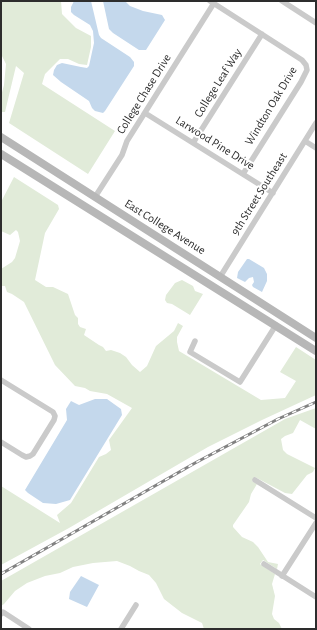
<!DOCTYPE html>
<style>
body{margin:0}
#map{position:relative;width:317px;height:630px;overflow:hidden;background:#fff;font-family:"Alegreya Sans",sans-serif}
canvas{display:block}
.frame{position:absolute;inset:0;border:2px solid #2d2d2d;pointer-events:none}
</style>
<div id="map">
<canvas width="317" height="630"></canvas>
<div class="frame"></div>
</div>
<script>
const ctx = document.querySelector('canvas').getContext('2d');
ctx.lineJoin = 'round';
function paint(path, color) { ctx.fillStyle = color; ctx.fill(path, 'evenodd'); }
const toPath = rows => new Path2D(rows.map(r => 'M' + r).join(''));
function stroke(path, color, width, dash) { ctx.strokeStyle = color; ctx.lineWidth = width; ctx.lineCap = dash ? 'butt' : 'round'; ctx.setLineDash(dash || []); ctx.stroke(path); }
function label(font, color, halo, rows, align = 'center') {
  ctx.font = font + ' "Alegreya Sans",sans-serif'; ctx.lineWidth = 4; ctx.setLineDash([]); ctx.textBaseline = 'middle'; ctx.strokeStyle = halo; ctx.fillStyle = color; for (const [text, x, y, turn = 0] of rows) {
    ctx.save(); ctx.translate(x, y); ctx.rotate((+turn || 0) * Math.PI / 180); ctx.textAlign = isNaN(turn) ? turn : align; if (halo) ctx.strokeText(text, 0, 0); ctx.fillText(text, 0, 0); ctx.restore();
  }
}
paint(toPath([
 [1,1,61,1,62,14,76,28,91,36,91,47,87,65,79,64,68,59,60,59,45,74,42,84,115,131,88,174,9,123,24,73,16,66,5,112,1,112,1,96,4,85,6,64,1,54],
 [14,177,58,205,59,209,45,233,35,280,46,287,53,287,68,294,75,315,78,318,78,324,80,327,86,329,84,335,99,345,103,347,106,351,111,350,120,353,126,357,132,365,140,372,147,366,156,346,174,331,178,323,183,326,177,337,177,342,179,351,261,400,285,398,296,381,280,372,296,347,316,360,316,395,262,420,208,447,69,528,1,565,1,486,60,523,57,515,71,503,99,457,106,454,111,450,109,440,132,408,107,394,90,391,85,388,75,386,55,365,24,302,12,294,7,292,5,286,1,286,1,269,12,262,15,258,20,241,18,232,16,230,10,235,1,231,1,202],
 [182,280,193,286,195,291,203,294,190,315,172,304,167,303,165,300,166,295,175,283],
 [316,408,316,429,300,420,293,433,285,436,281,439,283,450,287,454,315,468,313,472,307,475,292,494,285,493,255,477,252,481,257,484,251,494,249,502,233,525,233,527,242,537,253,542,258,547,268,562,278,564,277,569,263,560,260,564,275,574,272,584,275,596,272,614,274,619,279,623,282,629,204,629,202,623,182,613,164,599,156,583,149,575,139,571,130,566,117,561,93,563,73,567,60,573,45,576,27,583,15,591,4,604,1,606,1,581,285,419]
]), '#e1ebd9');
paint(toPath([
 [74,1,91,1,99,35,101,38,130,57,134,62,134,66,105,111,103,113,95,111,92,108,89,101,61,82,53,75,54,70,57,65,62,63,81,67,87,68,89,66,94,43,93,31,90,25,74,15,71,12,71,7],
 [103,1,125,1,130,6,143,11,162,15,165,20,146,50,139,50,113,33,109,29],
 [247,259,249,259,264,268,267,274,267,281,262,292,253,287,252,285,254,282,253,277,249,278,245,282,237,278,238,272],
 [95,399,107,399,121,409,122,415,70,500,56,504,43,503,28,493,25,490,67,420,66,409,71,401,79,405],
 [81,576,99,585,87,607,69,599,70,592]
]), '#c4d8ec');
stroke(toPath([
 [210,1,302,60,306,65,307,70,301,82,243,174],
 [282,1,316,23],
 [145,113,273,193],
 [305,141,316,148],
 [193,143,262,34],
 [95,197,122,155,127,141,214,3],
 [220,277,316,123],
 [195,341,190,352,240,382,276,325],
 [1,380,53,412,55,416,54,420,33,454,30,456,26,457,22,455,1,442],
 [255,480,316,518],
 [264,564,316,597],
 [282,576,316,523],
 [1,614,3,612,29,629],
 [121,629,136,605]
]), '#cacaca', 5.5);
stroke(toPath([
 [1,137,316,338],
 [1,154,316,351]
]), '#b7b7b7', 8);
const rail = toPath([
 [1,574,195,463,278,419,316,402]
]);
stroke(rail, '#828282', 3);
stroke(rail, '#fff', 1.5, [4.5]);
label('12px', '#2d2d2d', '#fff', [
 ["College Leaf Way",218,83,-58],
 ["College Chase Drive",144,94,-58],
 ["Windton Oak Drive",271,106,-59],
 ["Larwood Pine Drive",215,143,32],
 ["9th Street Southeast",259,194,-58],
 ["East College Avenue",165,227,32]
]);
</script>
